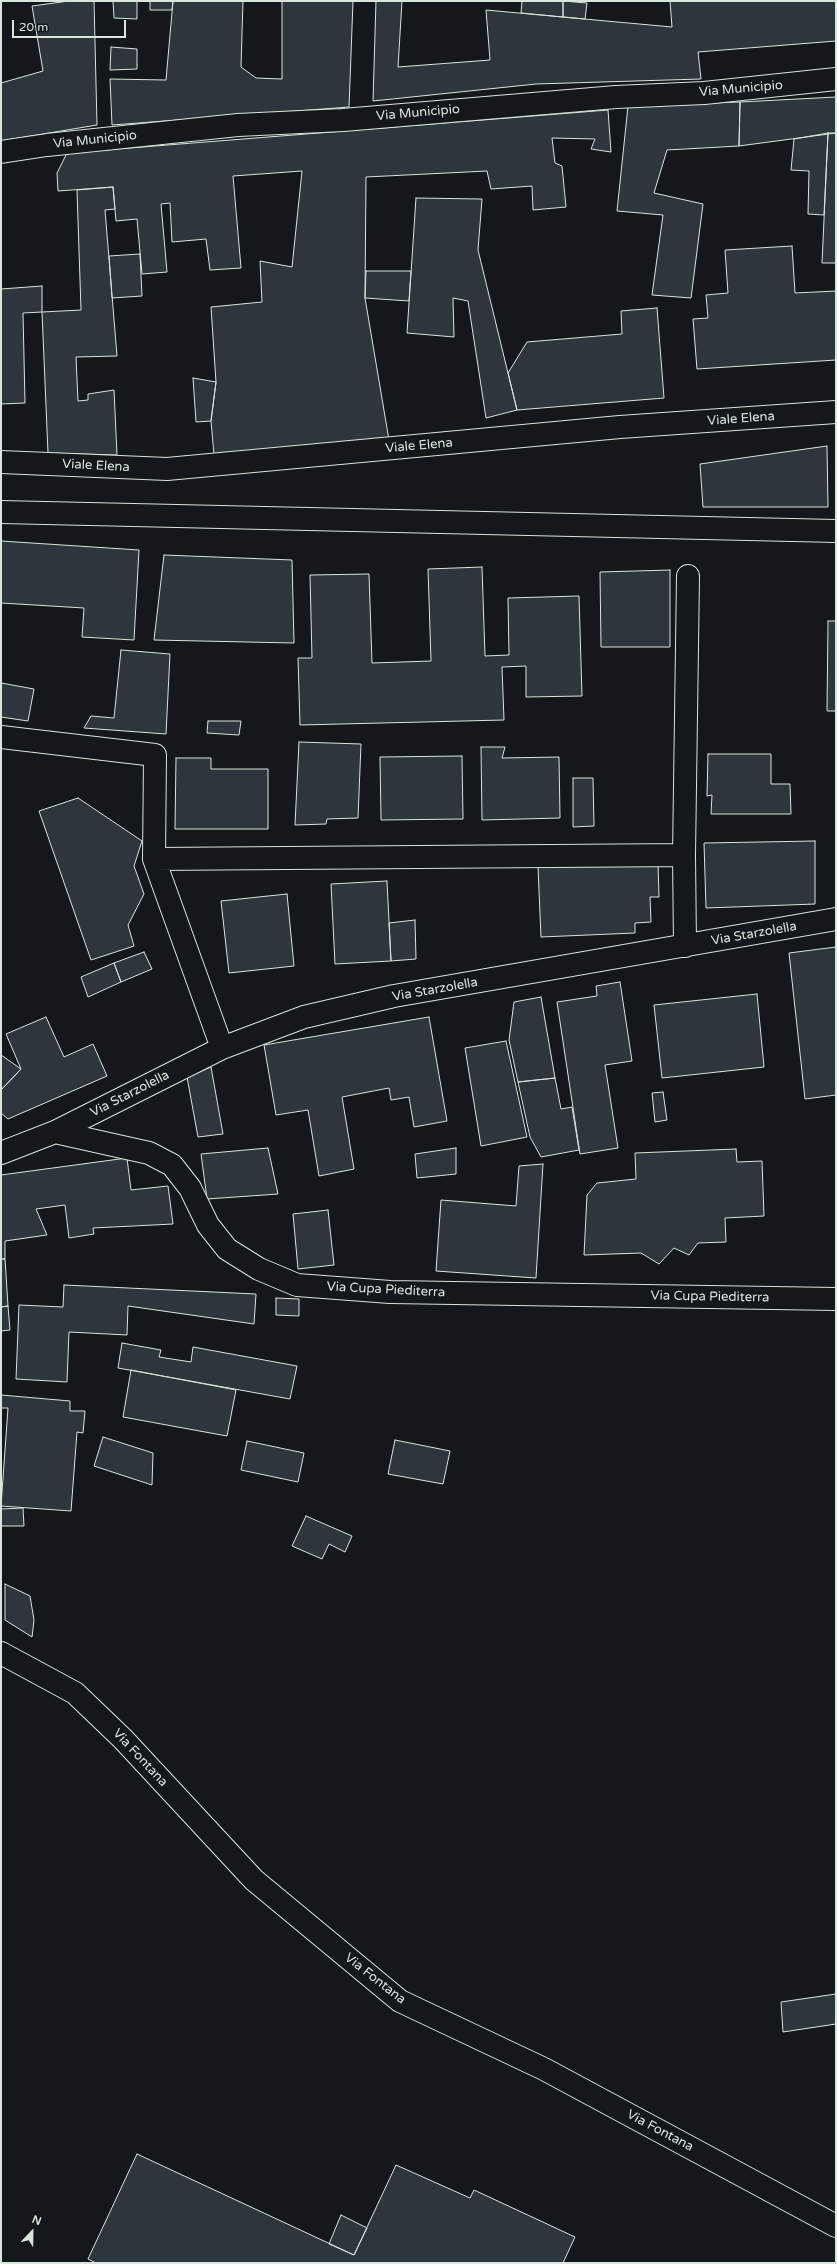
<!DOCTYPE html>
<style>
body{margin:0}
#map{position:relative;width:837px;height:2264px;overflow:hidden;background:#14181c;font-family:"Varela Round",sans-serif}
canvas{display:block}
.frame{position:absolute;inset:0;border:2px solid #d8e6dc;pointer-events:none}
.north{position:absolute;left:12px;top:2212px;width:40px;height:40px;-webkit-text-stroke:3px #14181c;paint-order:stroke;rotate:22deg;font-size:11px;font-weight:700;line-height:16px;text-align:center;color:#d8e6dc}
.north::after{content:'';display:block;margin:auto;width:14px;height:18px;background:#d8e6dc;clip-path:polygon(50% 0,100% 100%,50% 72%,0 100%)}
.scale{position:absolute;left:12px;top:20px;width:114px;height:18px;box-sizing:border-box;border:2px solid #d8e6dc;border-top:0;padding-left:5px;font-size:12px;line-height:14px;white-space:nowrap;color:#d8e6dc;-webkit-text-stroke:3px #14181c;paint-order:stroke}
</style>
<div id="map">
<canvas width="837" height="2264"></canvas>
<div class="frame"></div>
<div class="north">N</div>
<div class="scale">20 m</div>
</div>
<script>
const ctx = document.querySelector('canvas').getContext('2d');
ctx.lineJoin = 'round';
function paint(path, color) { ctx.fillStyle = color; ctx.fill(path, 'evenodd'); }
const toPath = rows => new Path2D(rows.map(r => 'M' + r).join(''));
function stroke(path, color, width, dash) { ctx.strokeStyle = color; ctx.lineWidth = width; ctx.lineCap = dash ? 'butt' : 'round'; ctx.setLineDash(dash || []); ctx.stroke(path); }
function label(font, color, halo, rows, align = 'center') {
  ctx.font = font + ' "Varela Round",sans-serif'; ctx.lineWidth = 3; ctx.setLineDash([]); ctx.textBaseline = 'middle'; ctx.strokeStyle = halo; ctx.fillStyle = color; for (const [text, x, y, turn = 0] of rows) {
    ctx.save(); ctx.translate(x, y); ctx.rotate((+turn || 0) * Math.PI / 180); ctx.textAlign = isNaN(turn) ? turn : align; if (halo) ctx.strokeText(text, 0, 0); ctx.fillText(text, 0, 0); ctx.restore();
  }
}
const building = toPath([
 [69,1,94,1,97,125,1,141,1,83,43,71,32,6,69,1],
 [113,1,137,1,137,19,114,18,113,1],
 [150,1,173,1,172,10,150,10,150,1],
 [173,1,243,1,241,67,256,78,282,79,282,1,353,1,349,107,112,125,110,79,166,80,173,1],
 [376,1,402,1,398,67,490,60,486,10,672,27,670,1,836,1,836,41,698,52,701,79,536,84,373,101,376,1],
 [522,1,563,1,563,17,521,13,522,1],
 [563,1,587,3,585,19,563,17,563,1],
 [111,47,137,49,137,69,110,70,111,47],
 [836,97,836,133,739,146,740,102,836,97],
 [740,102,739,146,667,150,654,193,703,204,691,298,652,295,663,215,617,211,628,106,740,102],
 [608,110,611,152,591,149,595,139,552,138,555,163,562,166,566,207,533,210,532,186,491,189,487,171,366,177,365,298,389,440,214,455,211,421,216,382,211,307,262,302,260,261,292,267,302,171,233,176,241,268,210,270,206,239,172,242,170,203,161,204,167,272,142,274,137,219,116,221,113,187,58,191,57,173,67,153,608,110],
 [828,133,836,133,836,263,822,263,828,133],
 [828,133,824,215,808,214,809,171,791,170,794,139,828,133],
 [113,187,115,209,105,210,117,356,76,357,78,401,88,400,88,394,114,390,117,455,48,453,42,312,81,310,77,190,113,187],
 [416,198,482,199,478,250,517,410,486,418,468,301,453,298,454,337,407,333,416,198],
 [792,246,795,293,836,291,836,360,697,369,693,319,708,318,706,295,728,293,725,250,792,246],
 [140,254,142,296,112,298,109,256,140,254],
 [366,271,411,271,409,301,365,298,366,271],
 [42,286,42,312,23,313,25,403,1,404,1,289,42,286],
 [657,308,664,398,517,410,508,373,527,342,622,334,621,311,657,308],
 [193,378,216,382,211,421,196,422,193,378],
 [827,446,828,507,703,507,700,464,827,446],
 [1,541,139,550,134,640,82,637,84,608,1,603,1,541],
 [164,555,292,560,294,643,154,640,164,555],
 [482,567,485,656,509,655,508,598,579,596,582,696,526,697,526,666,502,667,504,720,300,725,298,658,312,658,310,575,369,574,372,663,431,661,428,569,482,567],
 [670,570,670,647,601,647,600,572,670,570],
 [828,621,836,621,836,711,827,711,828,621],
 [121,650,170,654,166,734,84,728,91,716,114,718,121,650],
 [1,683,34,689,28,721,1,717,1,683],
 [208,721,241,721,239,735,207,733,208,721],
 [299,742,361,744,358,818,327,819,326,824,295,825,299,742],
 [481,747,505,747,502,758,559,757,560,818,482,820,481,747],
 [708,754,771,754,771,784,790,784,791,814,711,814,712,795,707,796,708,754],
 [462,756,463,819,381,820,380,757,462,756],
 [176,758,211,758,211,769,268,769,268,829,175,829,176,758],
 [573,778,593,778,594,826,573,827,573,778],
 [78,798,142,841,134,866,144,894,128,925,134,946,91,960,39,811,78,798],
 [815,841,815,904,706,908,704,843,815,841],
 [658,862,659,897,650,897,651,922,635,923,635,933,541,937,538,867,658,862],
 [387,881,391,961,335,964,331,884,387,881],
 [287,894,294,966,229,973,221,901,287,894],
 [415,920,416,959,391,961,389,923,415,920],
 [836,947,836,1095,805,1099,789,953,836,947],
 [144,952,152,969,121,982,114,963,144,952],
 [114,963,121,982,88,997,81,977,114,963],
 [620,982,632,1061,605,1065,618,1148,580,1154,557,1002,597,996,596,986,620,982],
 [757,994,764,1067,662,1078,654,1005,757,994],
 [541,997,555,1078,518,1082,509,1040,514,1002,541,997],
 [46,1017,64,1057,93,1044,107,1076,8,1119,1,1113,1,1090,21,1069,6,1034,46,1017],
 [429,1017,447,1121,414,1127,409,1097,391,1100,389,1088,342,1097,354,1169,319,1176,308,1110,276,1115,264,1045,429,1017],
 [506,1041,527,1137,481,1146,465,1048,506,1041],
 [1,1055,21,1069,1,1090,1,1055],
 [211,1067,223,1134,198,1137,187,1077,211,1067],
 [555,1078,561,1109,572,1107,579,1150,541,1157,530,1137,518,1082,555,1078],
 [663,1092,667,1120,655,1122,652,1093,663,1092],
 [268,1148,278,1194,207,1199,201,1154,268,1148],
 [456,1148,456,1174,417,1178,415,1154,456,1148],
 [736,1149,737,1162,762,1161,764,1216,725,1218,726,1242,698,1243,689,1255,674,1248,659,1264,641,1253,584,1255,587,1195,597,1183,636,1179,635,1153,736,1149],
 [127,1158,131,1190,168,1186,173,1224,93,1228,94,1234,69,1238,65,1205,36,1209,47,1235,5,1241,5,1259,1,1259,1,1175,127,1158],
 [543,1164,536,1278,436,1271,441,1200,516,1206,519,1166,543,1164],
 [328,1210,334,1265,298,1269,293,1214,328,1210],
 [1,1259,5,1259,8,1306,1,1307,1,1259],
 [64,1285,256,1294,254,1324,128,1306,127,1335,69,1332,67,1382,16,1379,19,1305,63,1307,64,1285],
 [276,1298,299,1299,299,1316,276,1315,276,1298],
 [8,1306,10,1330,1,1331,1,1307,8,1306],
 [122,1343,161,1350,159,1357,191,1362,193,1347,297,1366,290,1399,118,1368,122,1343],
 [131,1370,236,1390,227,1436,123,1417,131,1370],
 [1,1395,70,1401,70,1411,85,1411,83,1433,77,1432,71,1511,1,1506,8,1408,1,1408,1,1395],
 [103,1437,153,1453,152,1485,94,1466,103,1437],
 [395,1440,450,1451,443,1484,388,1474,395,1440],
 [247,1441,304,1453,298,1482,241,1470,247,1441],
 [23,1508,24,1526,1,1526,1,1509,23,1508],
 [306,1516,352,1536,345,1552,329,1544,322,1559,292,1546,306,1516],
 [5,1584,30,1596,34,1620,32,1637,5,1620,5,1584],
 [836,1994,836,2024,783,2032,781,2002,836,1994],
 [137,2154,354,2255,396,2165,470,2198,474,2190,575,2237,563,2263,96,2263,88,2259,137,2154],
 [341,2215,367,2228,354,2255,329,2244,341,2215]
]);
paint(building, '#2c363c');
stroke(building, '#d8e6dc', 1);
const minor = toPath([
 [1,152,47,145,238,125,343,120,616,97,704,93,836,79],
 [1,462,167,469,620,427,836,412],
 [1,512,836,531],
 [1,737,155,755,154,859],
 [684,855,685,946],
 [222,1048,154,859,684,855,688,576],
 [55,1132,149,1153,172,1165,190,1188,208,1225,227,1249,259,1269,297,1285,390,1292,836,1299],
 [1,1153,55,1132,222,1048,304,1017,394,996,836,919],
 [1,1653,75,1693,123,1739,254,1880,400,2001,544,2069,836,2226]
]);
stroke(minor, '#d8e6dc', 24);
stroke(minor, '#14181c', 22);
label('13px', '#d8e6dc', '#14181c', [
 ["Via Municipio",741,89,-5],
 ["Via Municipio",418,113,-5],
 ["Via Municipio",95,140,-6],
 ["Viale Elena",741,419,-4],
 ["Viale Elena",419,446,-5],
 ["Viale Elena",96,466,3],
 ["Via Starzolella",754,934,-10],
 ["Via Starzolella",435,990,-10],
 ["Via Starzolella",130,1094,-27],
 ["Via Cupa Piediterra",386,1290,3],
 ["Via Cupa Piediterra",710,1297,1],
 ["Via Fontana",140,1758,47],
 ["Via Fontana",375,1979,38],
 ["Via Fontana",660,2131,28]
]);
</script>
